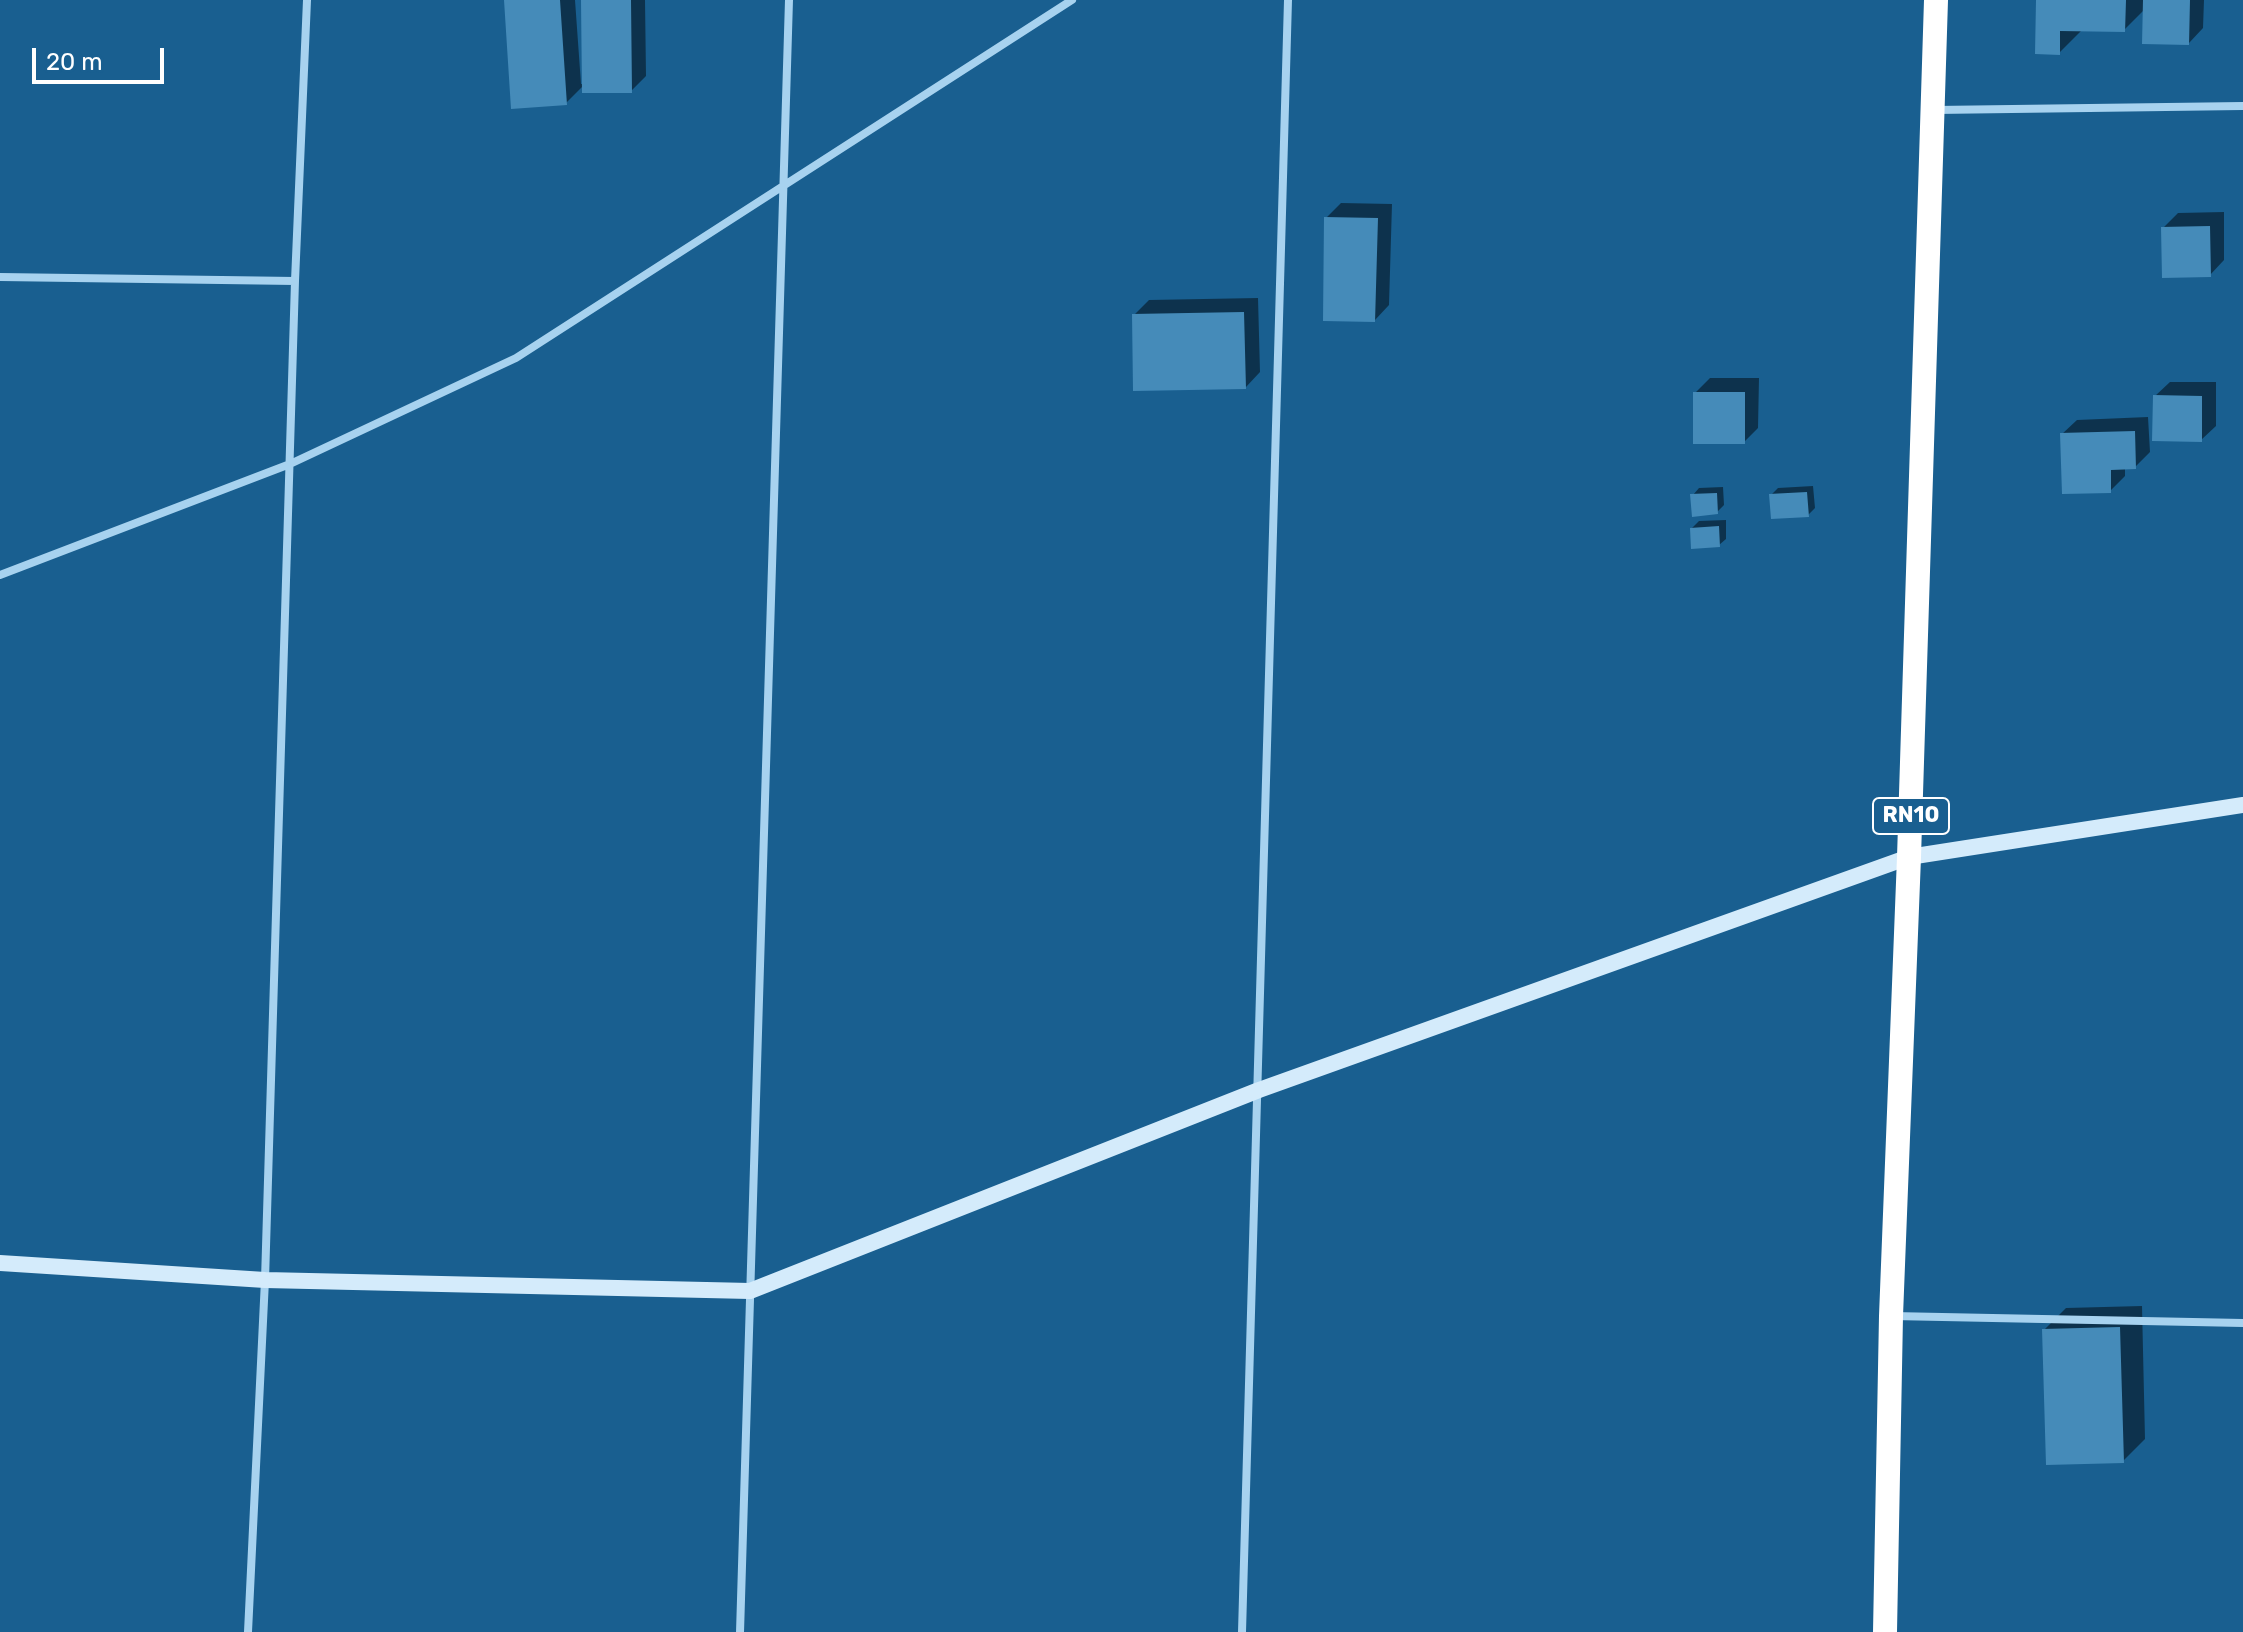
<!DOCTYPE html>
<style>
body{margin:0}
#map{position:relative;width:2243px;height:1632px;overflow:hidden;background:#195f90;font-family:Rubik,sans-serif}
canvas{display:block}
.scale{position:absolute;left:32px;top:48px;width:132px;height:36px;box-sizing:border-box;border:4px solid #fff;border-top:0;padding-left:10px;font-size:24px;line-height:28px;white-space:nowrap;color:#fff;-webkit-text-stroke:6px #195f90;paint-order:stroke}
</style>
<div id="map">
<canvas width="2243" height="1632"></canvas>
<div class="scale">20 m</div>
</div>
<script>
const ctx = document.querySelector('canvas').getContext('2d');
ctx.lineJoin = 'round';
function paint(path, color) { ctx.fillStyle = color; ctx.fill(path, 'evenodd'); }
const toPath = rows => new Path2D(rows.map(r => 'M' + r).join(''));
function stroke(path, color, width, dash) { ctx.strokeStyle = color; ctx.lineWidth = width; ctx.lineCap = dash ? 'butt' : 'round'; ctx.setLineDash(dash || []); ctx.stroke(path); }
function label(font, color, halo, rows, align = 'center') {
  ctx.font = font + ' Rubik,sans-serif'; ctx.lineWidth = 6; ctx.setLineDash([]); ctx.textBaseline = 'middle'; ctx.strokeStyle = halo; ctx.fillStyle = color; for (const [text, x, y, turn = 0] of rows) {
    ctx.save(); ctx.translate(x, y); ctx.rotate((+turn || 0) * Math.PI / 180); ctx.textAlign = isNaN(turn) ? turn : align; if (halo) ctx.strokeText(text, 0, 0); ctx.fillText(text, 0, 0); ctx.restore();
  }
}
paint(toPath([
 [506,0,575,0,581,84,584,84,583,0,645,0,646,76,631,91,584,85,566,103],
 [2038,0,2204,0,2203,28,2189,43,2144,10,2124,30,2081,31,2059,53],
 [1341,203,1392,204,1389,305,1375,320,1326,218],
 [2224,212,2224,260,2210,275,2163,228,2178,213],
 [1258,298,1260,372,1246,387,1134,315,1149,300],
 [1710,378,1759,378,1758,428,1744,442,1695,393],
 [2170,382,2216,382,2216,426,2201,440,2155,396],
 [2148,417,2150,452,2135,467,2125,468,2125,476,2110,491,2062,434,2077,420],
 [1813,486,1815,508,1808,515,1771,495,1778,488],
 [1723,487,1724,505,1717,512,1693,495,1699,488],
 [1726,520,1726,539,1719,545,1692,528,1699,521],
 [2142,1306,2145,1439,2123,1461,2044,1330,2066,1308]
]), '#0007');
paint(toPath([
 [504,0,560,0,567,105,511,109],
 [581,0,631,0,632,93,582,93],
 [2036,0,2126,0,2125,32,2060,31,2060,55,2035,54],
 [2143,0,2190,0,2189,45,2142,44],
 [1324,217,1378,218,1375,322,1323,321],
 [2210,226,2211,277,2162,278,2161,227],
 [1244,312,1246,389,1133,391,1132,314],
 [1693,392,1745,392,1745,444,1693,444],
 [2153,395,2202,396,2202,442,2152,441],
 [2135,431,2136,469,2111,470,2111,493,2062,494,2060,433],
 [1807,492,1809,517,1771,519,1769,494],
 [1717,493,1718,514,1692,517,1690,494],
 [1719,526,1720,547,1691,549,1690,528],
 [2120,1327,2124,1463,2046,1465,2042,1329]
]), '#458bb9');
stroke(toPath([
 [1935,110,2243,106],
 [0,277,295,281],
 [0,575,290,464,516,358,1072,0],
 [1892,1316,2243,1323],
 [248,1632,265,1280,295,281,307,0],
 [740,1632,789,0],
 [1242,1632,1288,0]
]), '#a7d2ef', 8);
stroke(toPath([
 [0,1263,265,1280,750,1291,1259,1090,1909,857,2243,805]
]), '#d4ebfb', 16);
stroke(toPath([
 [1885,1632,1891,1316,1909,857,1936,0]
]), '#fff', 24);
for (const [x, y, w] of [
 [1911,816,76]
]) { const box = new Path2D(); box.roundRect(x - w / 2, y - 18, w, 36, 6); ctx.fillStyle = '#195f90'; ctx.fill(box); stroke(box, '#fff', 2); }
label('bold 22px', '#fff', null, [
 ["RN10",1911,816]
]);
</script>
